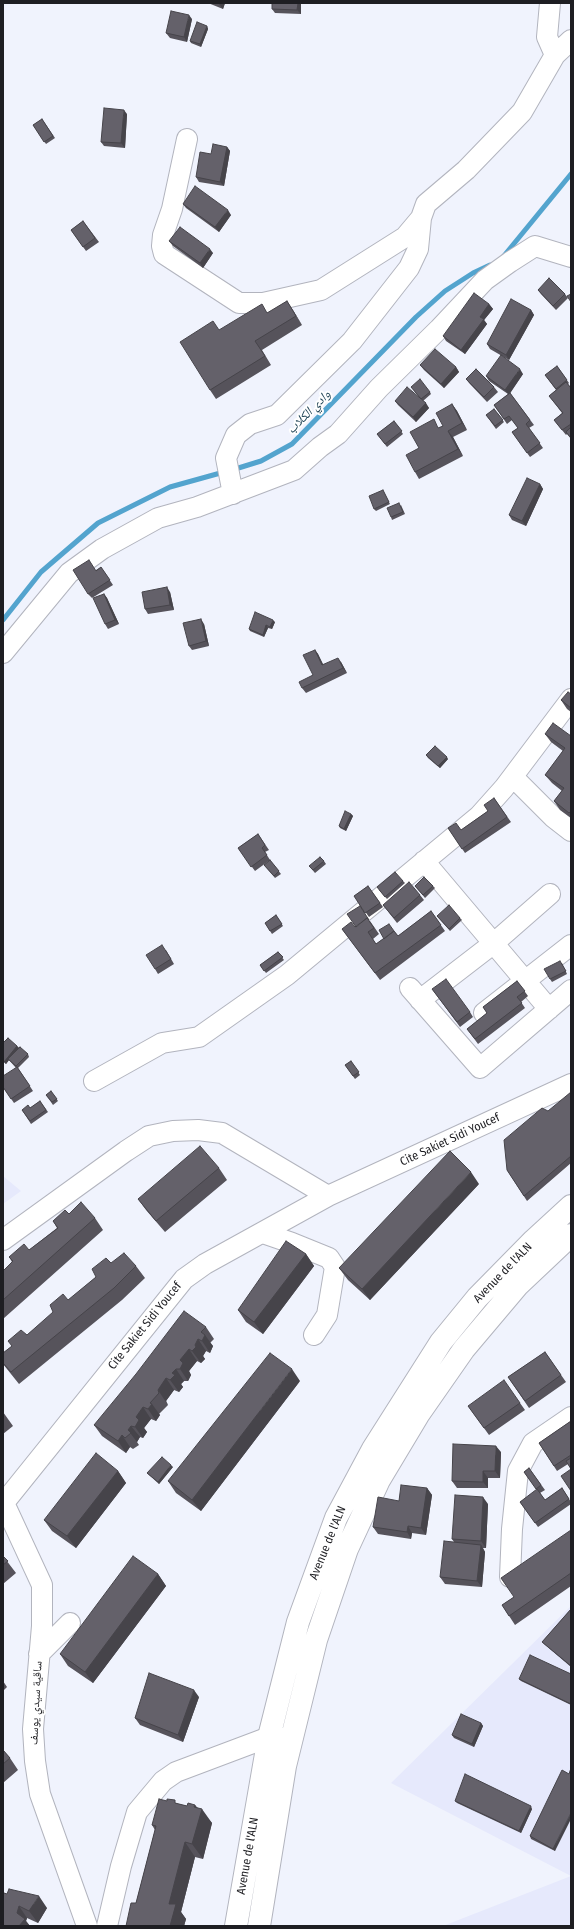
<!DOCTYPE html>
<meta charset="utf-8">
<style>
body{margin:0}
#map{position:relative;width:574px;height:1929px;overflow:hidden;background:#f0f3fd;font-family:"Fira Sans Condensed",sans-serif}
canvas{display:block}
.frame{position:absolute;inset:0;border:4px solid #1e1e22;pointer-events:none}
</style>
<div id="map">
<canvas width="574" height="1929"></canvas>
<div class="frame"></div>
</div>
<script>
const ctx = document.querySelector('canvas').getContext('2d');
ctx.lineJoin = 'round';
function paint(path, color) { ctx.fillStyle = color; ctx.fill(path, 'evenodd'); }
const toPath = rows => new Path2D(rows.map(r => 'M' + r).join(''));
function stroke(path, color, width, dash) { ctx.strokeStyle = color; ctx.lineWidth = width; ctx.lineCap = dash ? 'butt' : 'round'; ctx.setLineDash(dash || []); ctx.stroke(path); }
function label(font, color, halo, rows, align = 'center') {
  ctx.font = font + ' "Fira Sans Condensed","Noto Naskh Arabic",sans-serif'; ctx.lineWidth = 4; ctx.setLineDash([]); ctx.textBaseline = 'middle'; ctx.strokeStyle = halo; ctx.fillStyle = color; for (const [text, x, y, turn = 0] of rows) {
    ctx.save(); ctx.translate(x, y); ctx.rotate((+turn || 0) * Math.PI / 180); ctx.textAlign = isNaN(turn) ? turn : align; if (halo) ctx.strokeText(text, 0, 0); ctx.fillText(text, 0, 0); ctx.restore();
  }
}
paint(toPath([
 [3,1176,21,1191,3,1204],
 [571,1606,571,1876,391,1783],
 [571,1876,571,1926,443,1926]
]), '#e6e9fc');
stroke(toPath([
 [503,257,571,174],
 [232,470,261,461,292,444,416,317,445,291,473,273,490,265],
 [3,620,41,572,98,523,170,487,224,472]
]), '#53a4ce', 5);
const street = toPath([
 [550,3,547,37,555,55],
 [187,139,172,209,163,235,162,246,164,254,239,303,263,303,321,290,405,237,421,218,426,204,466,170,522,112,555,55,571,40],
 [233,494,226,458,236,435,250,424,277,415,352,341,409,268,418,249,421,218],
 [3,653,69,573,102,549,158,518,197,507,294,470,320,447,338,434,379,388,439,329,485,280,510,262,535,246,571,257],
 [513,777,553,817,571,831],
 [424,861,549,1009],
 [410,988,480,1068,571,990],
 [420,1000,494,943,550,894],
 [484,1013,571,945],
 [94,1081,162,1043,199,1037,287,975,479,816,504,788,571,699],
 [263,1233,292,1243,329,1258,335,1267,327,1315,314,1335],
 [3,1240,126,1151,149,1136,173,1131,198,1130,222,1133,328,1196],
 [4,1503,42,1585,42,1626,33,1729,35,1761,40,1794,87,1926],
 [3,1504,184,1279,205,1264,328,1196,571,1084],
 [510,1577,512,1529,518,1471,533,1443,571,1417],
 [39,1654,70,1623],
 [107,1926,121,1866,137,1812,163,1781,176,1772,269,1737,283,1738]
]);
const primary = toPath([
 [236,1926,269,1737,298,1622,336,1518,373,1449,441,1342,477,1298,534,1240,571,1206],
 [259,1926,285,1766,316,1640,347,1549,379,1480,418,1415,464,1349,518,1285,571,1235]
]);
stroke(street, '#b2b4be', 22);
stroke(primary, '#b2b4be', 24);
stroke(street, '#fff', 20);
stroke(primary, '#fff', 22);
paint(toPath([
 [208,3,225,3,223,9],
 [272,3,301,3,301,14,275,13,272,9],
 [192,19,187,42,170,38,166,33],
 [207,26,208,29,201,47,191,43,190,41],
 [127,114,125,148,104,146,101,142],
 [42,119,55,138,46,144,33,125],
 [227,147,230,151,224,186,199,182,196,177],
 [183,204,231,215,219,232,186,208],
 [83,221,99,242,86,251,71,230],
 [169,241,213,253,203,268,173,246],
 [538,290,565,294,568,298,556,310,541,294],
 [287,301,302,325,262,350,271,365,216,399,210,390,268,313],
 [489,304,493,309,484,320,487,324,465,354,446,341,443,336],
 [531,310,534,315,509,360,490,349,487,344],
 [420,365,456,367,459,372,444,388,424,370],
 [557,366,569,383,568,384,571,388,571,439,567,434,566,435,554,420,562,413,549,396,556,390,545,375],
 [523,374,509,394,510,393,534,425,529,428,543,448,530,457,512,432,518,428,512,420,507,424,494,405,508,394,489,381,486,376],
 [466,379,494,387,498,392,487,402,469,383],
 [413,389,430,392,431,394,423,401,429,408,416,422,398,405,395,401,422,400],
 [452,404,457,411,467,430,453,437,463,456,419,479,415,472,419,448,439,428,443,426],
 [494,409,504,422,496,429,486,415],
 [394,421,403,434,387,447,377,434],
 [540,484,543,489,526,526,512,520,509,515],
 [383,490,390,504,376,511,374,509],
 [401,505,405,514,392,520,391,517],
 [101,567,113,585,92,598,88,594,96,570],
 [170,592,174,610,148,614,145,609],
 [104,594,107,598,119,624,108,629,105,624],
 [275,622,272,629,268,628,264,637,250,631,249,629],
 [204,624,209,646,192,650,189,646],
 [315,650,318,654,323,665,341,662,347,673,306,693,302,688,313,675],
 [571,694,571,712,567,709,561,700],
 [545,734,571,735,571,818,560,810,554,801,562,791,552,783,545,775,563,751,551,742],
 [426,755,448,759,440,768,428,758],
 [494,798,511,822,465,853,448,828,461,830,488,811],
 [351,814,353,816,346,831,340,828,339,826],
 [258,834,269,850,265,852,270,860,255,871,238,848],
 [270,860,281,874,275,878,264,865],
 [324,861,326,864,315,873,309,866],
 [403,881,405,883,387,899,379,890],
 [368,886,383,907,369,917,354,896],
 [415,886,433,886,435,888,425,898],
 [420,895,424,900,397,923,383,905],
 [431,911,445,931,380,980,342,929,355,927,370,921,379,934,373,939,376,944,394,931,398,936],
 [276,915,283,926,272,934,265,923],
 [437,916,460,918,462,920,450,931],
 [166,950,174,964,158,974,155,969],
 [278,952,284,960,266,973,260,965],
 [562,963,567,974,552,982,550,979],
 [517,981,528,996,521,1002,525,1008,478,1044,467,1029,487,1013,483,1007],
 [432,989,470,1012,473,1017,460,1027],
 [3,1043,17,1046,19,1048,28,1054,29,1057,18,1068,33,1091,14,1103,3,1087,16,1068,9,1060,6,1064,3,1061],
 [351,1061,360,1075,355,1079,345,1065],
 [51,1091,58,1101,53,1105,46,1095],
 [571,1092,571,1163,527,1201,507,1170],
 [40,1101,48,1112,31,1124,22,1110,30,1108],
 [219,1168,227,1180,165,1232,146,1210,138,1199],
 [479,1184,370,1300,348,1280,339,1268],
 [69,1214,95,1218,103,1230,3,1319,3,1271,12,1262,9,1257,29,1250,57,1228,53,1221],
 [306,1254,314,1266,263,1334,246,1322,238,1310],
 [111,1263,136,1266,145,1278,122,1300,19,1384,3,1364,3,1353,27,1335,96,1277],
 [206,1327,214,1339,210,1343,213,1346,210,1353,206,1351,203,1356,205,1359,201,1363,197,1361,189,1371,191,1375,188,1381,184,1381,181,1384,183,1387,179,1392,174,1390,166,1401,168,1405,159,1414,160,1415,156,1421,151,1419,144,1428,147,1432,143,1438,140,1437,137,1442,139,1445,133,1449,130,1447,126,1453,102,1436,94,1425],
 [545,1352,566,1382,529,1408,508,1377],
 [300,1381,201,1511,176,1493,168,1481],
 [520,1403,525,1410,489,1435,468,1406],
 [3,1412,13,1426,3,1434],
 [571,1421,571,1469,568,1464,557,1471,539,1443],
 [501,1452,500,1478,488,1478,488,1488,457,1488,452,1481],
 [173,1467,159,1484,149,1475,147,1473],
 [529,1468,545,1490,540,1493,545,1500,562,1488,571,1502,571,1504,538,1527,520,1502,537,1490,524,1472],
 [118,1471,126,1483,76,1548,52,1531,44,1520],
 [427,1488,432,1495,426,1535,412,1533,411,1539,378,1534,373,1527,399,1501],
 [488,1504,486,1548,483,1548,485,1552,482,1587,445,1584,440,1577,454,1542,452,1539],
 [571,1530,571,1586,515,1625,502,1605,514,1597],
 [3,1556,16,1573,3,1584],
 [158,1574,166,1586,93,1683,68,1666,60,1654],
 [571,1609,571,1667,544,1644,542,1642],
 [571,1674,571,1705,521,1681,519,1679],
 [3,1681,7,1687,3,1691],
 [199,1697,183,1742,140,1725,135,1718],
 [481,1723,483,1726,474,1747,454,1738,452,1735],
 [3,1750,10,1758,18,1770,3,1783],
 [569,1774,555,1851,531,1839,530,1836],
 [167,1801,187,1806,195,1805,212,1823,203,1859,195,1857,181,1912,186,1919,184,1926,126,1926,136,1903,155,1830,152,1825],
 [455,1801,532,1809,521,1833,457,1803],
 [3,1895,47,1908,38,1923,27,1918,26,1921,30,1926,3,1926]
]), '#56535b');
paint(toPath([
 [220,3,225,3,223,9,219,4],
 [298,3,301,3,301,14,297,10],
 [189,15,192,19,187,42,184,37],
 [207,26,208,29,201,47,200,44],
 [124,110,127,114,125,148,121,143],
 [227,147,230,151,224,186,220,182],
 [228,210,231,215,219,232,215,227],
 [210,249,213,253,203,268,200,263],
 [287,301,293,310,302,325,296,316],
 [489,304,493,309,484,320,487,324,465,354,461,350,480,317],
 [531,310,534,315,509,360,506,355],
 [456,367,459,372,444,388,441,384],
 [520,369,523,374,509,395,505,390],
 [426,403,429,408,416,422,413,417],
 [452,404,457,411,467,430,462,423],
 [448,431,453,437,463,456,458,449],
 [540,484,543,489,526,526,522,521],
 [167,587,170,592,174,610,170,605],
 [104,594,107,598,119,624,115,620],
 [201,619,204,624,209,646,206,641],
 [273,620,275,622,272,629,270,627],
 [266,625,268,628,264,637,263,635],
 [315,650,318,654,326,670,322,665],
 [338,658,341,662,347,673,343,668],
 [447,757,448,759,440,768,438,766],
 [351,814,353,816,346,831,344,829],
 [17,1046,19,1048,8,1059,9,1060,6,1064,4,1062],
 [471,1172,479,1184,370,1300,362,1289],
 [306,1254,314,1266,263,1334,254,1322],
 [205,1335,213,1346,210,1353,202,1341],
 [198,1339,206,1351,203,1356,205,1359,201,1363,192,1351],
 [189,1349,197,1361,189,1371,191,1375,188,1381,180,1369,180,1360],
 [176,1369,184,1381,181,1384,183,1387,179,1392,170,1380,172,1373],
 [292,1369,300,1381,201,1511,192,1500],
 [166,1378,174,1390,166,1401,168,1405,158,1390],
 [152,1404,160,1415,156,1421,148,1409],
 [143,1407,151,1419,144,1428,147,1432,143,1438,135,1427,136,1417],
 [131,1426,140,1437,137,1442,128,1430],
 [122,1435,130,1447,126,1453,118,1441],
 [496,1446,501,1452,500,1478,495,1471],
 [171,1465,173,1467,159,1484,158,1482],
 [118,1471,126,1483,76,1548,67,1536],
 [483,1471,488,1478,488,1488,483,1482],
 [427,1488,432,1495,426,1535,421,1528],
 [483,1497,488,1504,486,1548,481,1541],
 [408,1526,412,1533,411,1539,407,1532],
 [481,1545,485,1552,482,1587,477,1581],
 [158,1574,166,1586,93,1683,85,1672],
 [194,1690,199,1697,183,1742,178,1735],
 [481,1723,483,1726,474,1747,472,1744],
 [195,1805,200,1813,202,1809,212,1823,203,1859,192,1844],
 [531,1806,532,1809,521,1833,519,1831],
 [571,1813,571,1819,555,1851,553,1849],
 [185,1842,195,1857,181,1912,186,1919,184,1926,170,1926,169,1904],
 [39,1896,47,1908,38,1923,29,1911],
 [19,1906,27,1918,26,1921,30,1926,19,1926,17,1913]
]), '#46444a');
const building = toPath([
 [272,3,298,3,297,10,272,9,272,3],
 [171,11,189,15,184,37,166,33,171,11],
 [197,22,207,26,200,44,190,41,197,22],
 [104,108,124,110,121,143,101,142,104,108],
 [42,119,53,136,44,142,33,125,42,119],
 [213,144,227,147,220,182,196,177,200,152,211,154,213,144],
 [195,186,228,210,215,227,183,204,195,186],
 [83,221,95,238,83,247,71,230,83,221],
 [180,227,210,249,200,263,169,241,180,227],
 [549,278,565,294,553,306,538,290,549,278],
 [474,293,489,304,480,317,484,319,461,350,443,336,474,293],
 [571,294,571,302,567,296,571,294],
 [511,299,531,310,506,355,487,344,511,299],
 [287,301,296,316,255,341,265,356,210,390,180,342,213,321,219,330,262,304,267,313,287,301],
 [435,349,456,367,441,384,420,365,435,349],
 [501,355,520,369,505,390,486,376,501,355],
 [557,366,567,380,556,389,545,375,557,366],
 [476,369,494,387,484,397,466,379,476,369],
 [420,379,430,392,421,399,411,387,420,379],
 [566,382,571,388,571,424,562,430,554,420,563,413,549,396,566,382],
 [407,387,426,403,413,417,395,401,407,387],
 [510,393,530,420,526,424,540,443,527,453,512,432,518,428,509,416,504,419,494,405,510,393],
 [452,404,462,423,448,431,458,449,415,472,406,455,419,448,410,432,434,419,438,428,443,426,436,413,452,404],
 [494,409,503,420,495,426,486,415,494,409],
 [394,421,402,431,385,444,377,434,394,421],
 [571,427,571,438,566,432,571,427],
 [527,478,540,484,522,521,509,515,527,478],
 [383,490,389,502,374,509,369,496,383,490],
 [399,503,403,512,391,517,387,508,399,503],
 [89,560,96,571,101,567,110,580,88,594,73,570,89,560],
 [167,587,170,605,145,609,142,592,167,587],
 [104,594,115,620,105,624,93,598,104,594],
 [255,612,273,620,270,627,266,625,263,635,249,629,255,612],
 [201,619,206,641,189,646,183,623,201,619],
 [315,650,322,665,338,658,343,668,302,688,299,682,313,675,303,655,315,650],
 [568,692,571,694,571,708,561,700,568,692],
 [553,723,571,736,571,735,571,811,569,813,554,801,564,788,545,775,565,748,545,734,553,723],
 [435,746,447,757,438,766,426,755,435,746],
 [494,798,507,817,462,849,448,828,456,823,461,830,488,811,484,805,494,798],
 [345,811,351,814,344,829,339,826,345,811],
 [258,834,265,845,262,848,267,855,251,867,238,848,258,834],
 [320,857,324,861,313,870,309,866,320,857],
 [270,860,279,871,274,876,264,865,270,860],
 [395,872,403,881,385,897,377,887,395,872],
 [424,877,433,886,423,895,415,886,424,877],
 [409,882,420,895,394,918,383,905,409,882],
 [368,886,380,903,365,913,354,896,368,886],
 [449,905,460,918,449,929,437,916,449,905],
 [360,906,369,920,367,918,356,927,347,914,360,906],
 [431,911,441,925,375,973,342,929,351,922,355,927,367,918,374,928,368,932,376,944,394,931,398,936,431,911],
 [276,915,282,924,270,931,265,923,276,915],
 [389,924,394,931,384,939,379,930,389,924],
 [162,945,171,959,155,969,146,955,162,945],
 [278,952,283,957,264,971,260,965,278,952],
 [560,961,566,971,550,979,544,969,560,961],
 [446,979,470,1012,457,1022,432,989,446,979],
 [517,981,525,991,517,997,522,1003,475,1039,467,1029,487,1013,483,1007,517,981],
 [8,1038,17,1046,4,1062,3,1060,3,1043,8,1038],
 [20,1047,28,1054,16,1066,8,1059,20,1047],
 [351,1061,359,1072,353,1076,345,1065,351,1061],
 [17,1067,30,1086,11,1099,3,1087,3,1076,17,1067],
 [51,1091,57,1099,52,1102,46,1095,51,1091],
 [571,1092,571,1156,524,1196,507,1170,504,1140,542,1108,548,1111,571,1092],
 [40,1101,46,1110,30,1121,22,1110,28,1105,30,1108,40,1101],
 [200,1146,219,1168,156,1221,138,1199,200,1146],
 [450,1151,471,1172,362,1289,339,1268,450,1151],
 [81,1202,95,1218,3,1300,3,1271,13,1261,9,1257,24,1244,29,1250,58,1228,53,1221,65,1210,69,1214,81,1202],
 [286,1241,306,1254,254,1322,238,1310,286,1241],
 [124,1253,136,1266,114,1288,11,1372,3,1363,3,1353,12,1346,8,1341,21,1330,27,1335,53,1312,50,1305,63,1294,68,1300,96,1277,92,1269,106,1258,111,1263,124,1253],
 [184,1311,206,1327,201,1332,205,1335,202,1341,198,1339,195,1345,196,1347,192,1351,189,1349,180,1360,183,1363,180,1369,176,1369,172,1373,175,1375,170,1380,166,1378,158,1390,159,1393,150,1403,152,1404,148,1409,143,1407,136,1417,139,1420,135,1427,131,1426,128,1430,131,1433,125,1438,122,1435,118,1441,94,1425,136,1374,184,1311],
 [545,1352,561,1375,525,1401,508,1377,545,1352],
 [270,1353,292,1369,192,1500,168,1481,270,1353],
 [504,1380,520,1403,484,1428,468,1406,504,1380],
 [571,1421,571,1455,554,1466,539,1443,571,1421],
 [453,1444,496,1446,495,1471,483,1471,483,1482,452,1481,453,1444],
 [96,1453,118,1471,67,1536,44,1520,96,1453],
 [162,1457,171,1465,158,1482,147,1473,162,1457],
 [571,1458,571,1469,566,1461,571,1458],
 [529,1468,541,1485,536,1489,524,1472,529,1468],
 [571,1469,571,1491,561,1476,571,1469],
 [401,1485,427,1488,421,1528,408,1526,407,1532,373,1527,378,1497,399,1501,401,1485],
 [562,1488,569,1499,535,1523,520,1502,537,1489,545,1500,562,1488],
 [455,1495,483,1497,481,1541,452,1539,455,1495],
 [571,1530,571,1573,509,1616,502,1605,514,1597,501,1578,571,1530],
 [444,1541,481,1545,477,1581,440,1577,444,1541],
 [3,1556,8,1561,3,1565,3,1556],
 [133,1556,158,1574,85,1672,60,1654,133,1556],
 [571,1609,571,1666,542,1642,571,1609],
 [530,1655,571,1674,571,1704,519,1679,530,1655],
 [149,1673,194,1690,178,1735,135,1718,149,1673],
 [461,1714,481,1723,472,1744,452,1735,461,1714],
 [3,1750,10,1758,3,1764,3,1750],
 [571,1768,571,1813,553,1849,530,1836,562,1770,569,1774,571,1768],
 [465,1774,531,1806,519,1831,455,1801,465,1774],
 [159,1799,167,1801,167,1799,175,1800,175,1803,187,1806,188,1803,195,1805,194,1807,202,1809,192,1844,185,1842,169,1904,176,1904,170,1926,126,1926,131,1903,136,1903,156,1826,152,1825,159,1799],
 [9,1889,39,1896,29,1911,19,1906,17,1913,25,1919,19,1926,3,1926,3,1895,4,1893,7,1894,9,1889]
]);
paint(building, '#64616a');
stroke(building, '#46444a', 1);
label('12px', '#1e1e22', '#fff', [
 ["Cite Sakiet Sidi Youcef",450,1140,-25],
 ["Avenue de l'ALN",503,1273,-46],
 ["Cite Sakiet Sidi Youcef",145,1326,-51],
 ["Avenue de l'ALN",328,1543,-68],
 ["ساقية سيدي يوسف",36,1703,-87],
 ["Avenue de l'ALN",248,1856,-80]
]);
label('italic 13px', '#1d4153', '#fff', [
 ["وادي الكلاب",309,412,-45]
]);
</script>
